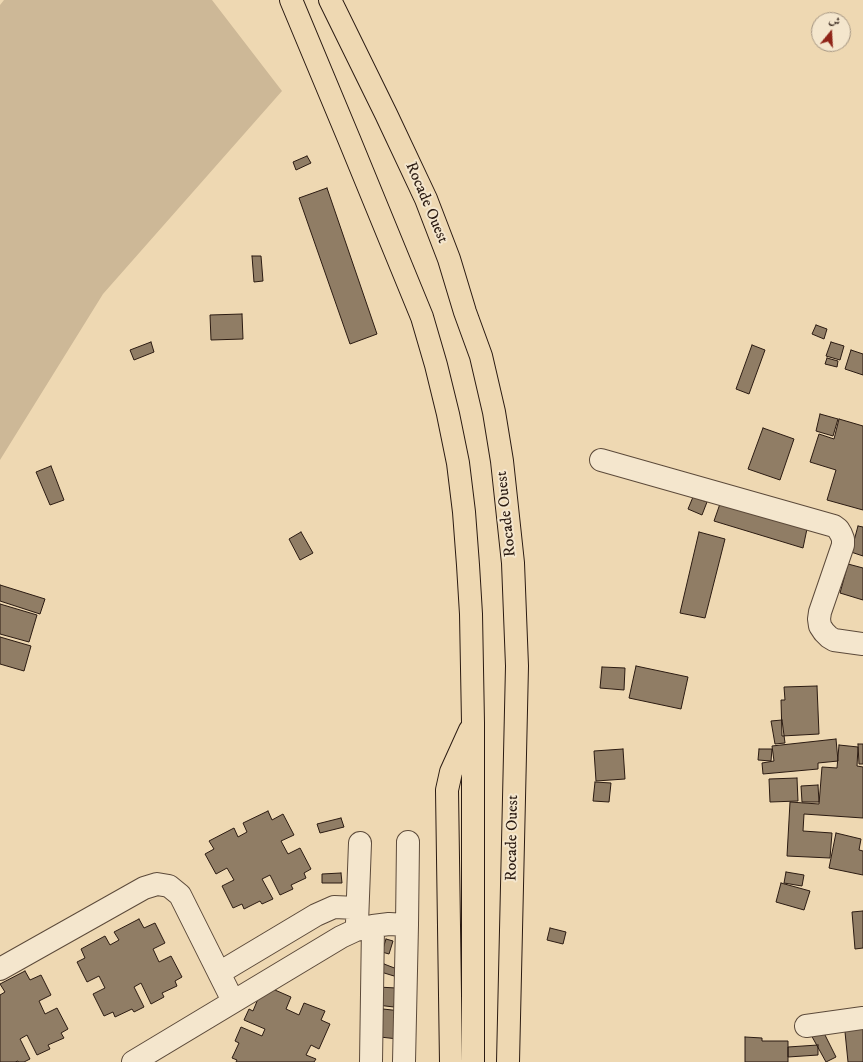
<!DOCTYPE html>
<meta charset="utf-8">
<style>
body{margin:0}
#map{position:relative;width:863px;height:1062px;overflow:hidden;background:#eed8b2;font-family:"IM FELL DW Pica",Amiri,serif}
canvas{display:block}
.north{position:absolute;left:811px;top:12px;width:40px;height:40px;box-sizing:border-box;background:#f4e6cd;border:1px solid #a49582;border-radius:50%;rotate:18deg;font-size:11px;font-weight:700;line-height:16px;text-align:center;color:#2b1b12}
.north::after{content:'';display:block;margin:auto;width:14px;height:18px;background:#8f2418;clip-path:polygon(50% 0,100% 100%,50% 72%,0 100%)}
</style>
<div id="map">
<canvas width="863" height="1062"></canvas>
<div class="north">ش</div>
</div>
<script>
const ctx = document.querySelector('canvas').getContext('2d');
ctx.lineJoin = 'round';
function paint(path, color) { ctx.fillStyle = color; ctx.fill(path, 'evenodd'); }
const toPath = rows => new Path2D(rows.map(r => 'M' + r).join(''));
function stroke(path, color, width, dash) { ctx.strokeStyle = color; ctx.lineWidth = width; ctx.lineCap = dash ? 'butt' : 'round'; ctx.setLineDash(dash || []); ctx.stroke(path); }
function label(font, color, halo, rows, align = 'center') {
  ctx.font = font + ' "IM FELL DW Pica",serif'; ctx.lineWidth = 4; ctx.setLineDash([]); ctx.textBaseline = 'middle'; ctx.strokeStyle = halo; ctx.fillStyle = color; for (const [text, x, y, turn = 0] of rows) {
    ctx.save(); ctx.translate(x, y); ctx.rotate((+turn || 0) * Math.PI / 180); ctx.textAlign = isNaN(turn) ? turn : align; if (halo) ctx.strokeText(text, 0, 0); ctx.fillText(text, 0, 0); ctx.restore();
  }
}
paint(toPath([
 [4,0,212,0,282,91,103,294,0,460,0,5]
]), '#cdb897');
const building = toPath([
 [307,156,311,163,296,170,293,162,307,156],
 [327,188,377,334,350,344,299,198,327,188],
 [252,256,261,256,263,281,254,282,252,256],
 [242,314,243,339,211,340,210,315,242,314],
 [816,325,827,329,824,339,812,334,816,325],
 [151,342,154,352,134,360,130,350,151,342],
 [831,342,844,346,840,360,826,356,831,342],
 [752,345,765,350,749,394,736,389,752,345],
 [851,350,863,354,863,375,845,369,851,350],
 [827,358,838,361,837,367,825,364,827,358],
 [820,414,838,419,833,436,816,431,820,414],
 [839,419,863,426,863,510,827,500,836,470,810,462,819,434,834,439,839,419],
 [763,428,794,439,780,480,748,469,763,428],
 [51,466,64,500,50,505,36,472,51,466],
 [693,497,707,502,702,515,688,509,693,497],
 [722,498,808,524,803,548,714,521,722,498],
 [858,526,863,527,863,556,851,552,858,526],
 [301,532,313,553,300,560,289,539,301,532],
 [699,532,725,539,705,618,680,613,699,532],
 [848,564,863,568,863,600,840,593,848,564],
 [0,585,45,599,40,614,0,601,0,585],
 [0,604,37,615,29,642,0,634,0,604],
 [0,637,31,646,24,671,0,664,0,637],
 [636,666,688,677,681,709,629,698,636,666],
 [602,667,625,668,624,690,600,688,602,667],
 [817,686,819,734,782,736,781,700,785,700,784,687,817,686],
 [782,720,785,743,775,744,771,721,782,720],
 [836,739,838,761,818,763,818,769,763,774,762,763,774,761,772,746,836,739],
 [858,744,863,744,863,764,859,764,858,744],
 [839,745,858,747,857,766,863,767,863,818,804,814,803,831,832,833,830,858,787,856,790,802,819,804,822,767,837,768,839,745],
 [623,749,625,779,596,781,594,751,623,749],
 [759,749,772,749,771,761,758,760,759,749],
 [797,778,798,801,770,802,769,779,797,778],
 [595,782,611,783,609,802,593,801,595,782],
 [818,785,819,802,802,802,801,786,818,785],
 [268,811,272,820,283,814,294,835,281,841,288,854,300,848,311,869,304,873,306,878,291,885,293,889,280,895,270,875,262,879,273,899,262,904,260,901,244,909,242,904,233,908,222,886,234,880,227,868,216,874,205,854,214,849,209,841,234,828,238,837,247,832,243,823,268,811],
 [341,818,344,827,320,833,317,824,341,818],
 [836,833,861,839,859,850,863,851,863,875,829,868,836,833],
 [786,872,804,875,802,886,784,883,786,872],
 [341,873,342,883,322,883,322,874,341,873],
 [781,883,810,891,804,910,776,902,781,883],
 [863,911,863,948,855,949,852,912,863,911],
 [139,919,144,928,155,923,165,943,153,949,159,962,171,956,182,977,175,981,177,986,162,993,164,997,151,1004,141,983,134,987,144,1007,134,1012,132,1009,115,1017,113,1012,104,1016,93,994,105,988,99,976,87,982,77,962,85,958,81,949,105,936,110,945,119,940,114,932,139,919],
 [550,928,566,932,563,944,547,940,550,928],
 [386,939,393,941,389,954,382,952,386,939],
 [384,964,397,969,394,976,381,972,384,964],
 [25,971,30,980,41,975,51,995,39,1001,45,1014,57,1008,68,1029,61,1033,64,1038,48,1045,50,1049,37,1055,27,1035,20,1039,30,1059,24,1062,18,1062,18,1061,15,1062,0,1062,0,995,5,992,0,984,25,971],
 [268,987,291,997,286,1009,299,1015,304,1003,325,1011,321,1020,330,1024,319,1049,311,1045,306,1055,316,1059,314,1062,236,1062,237,1060,232,1058,239,1043,235,1041,241,1027,262,1036,265,1029,244,1020,249,1009,253,1011,260,994,264,996,268,987],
 [378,987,396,988,394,1007,377,1005,378,987],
 [383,1009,401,1011,398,1039,380,1037,383,1009],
 [863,1021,863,1062,848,1062,844,1022,863,1021],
 [821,1027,836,1057,826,1062,810,1033,821,1027],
 [745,1037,762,1038,762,1041,788,1041,788,1062,745,1062,745,1037],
 [818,1045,818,1055,788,1057,788,1047,818,1045]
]);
paint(building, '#907d65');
stroke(building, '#2b1b12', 1);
const minor = toPath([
 [601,460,834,526,838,529,841,534,843,539,843,545,820,612,819,619,820,626,824,632,829,637,834,640,863,644],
 [357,923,360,843],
 [0,969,144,888,157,884,169,886,180,895,233,1001],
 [219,973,316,915,334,907,357,908],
 [806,1026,863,1018],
 [133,1062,341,937,356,930,373,926,389,924,407,925],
 [371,1062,373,926],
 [404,1062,407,925,408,842]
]);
const highway = toPath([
 [291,0,349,139,422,317,436,365,448,414,458,463,464,512,468,565,471,614,473,723,473,1062],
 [330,0,386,114,426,199,449,259,465,312,481,356,494,412,502,461,513,563,517,666,508,1062],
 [451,1062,447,790,451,772,470,730]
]);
stroke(minor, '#5c4a3a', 24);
stroke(highway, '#2b1b12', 24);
stroke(minor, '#f4e6cd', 22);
stroke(highway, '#eed8b2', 22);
label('16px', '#2b1b12', '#f4e6cd', [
 ["Rocade Ouest",426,203,67],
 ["Rocade Ouest",507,514,-96],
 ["Rocade Ouest",513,838,-89]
]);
</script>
